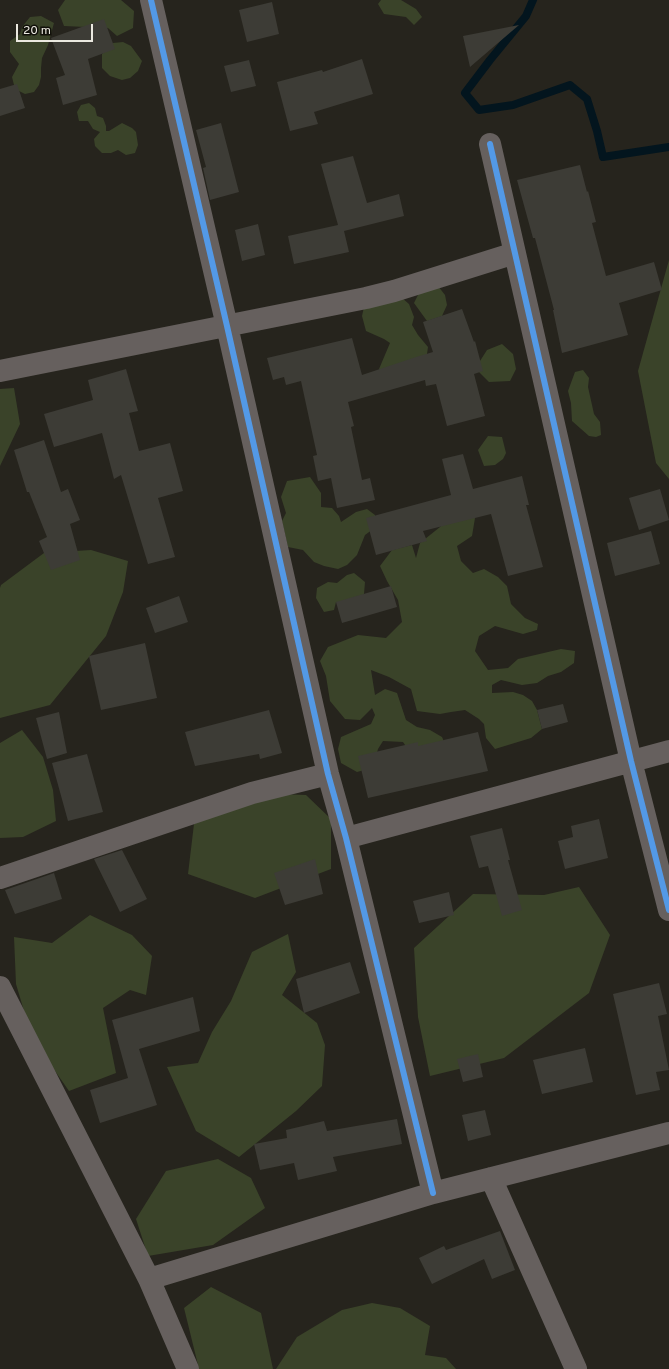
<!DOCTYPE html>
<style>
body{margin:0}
#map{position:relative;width:669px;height:1369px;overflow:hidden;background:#26241d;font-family:Overpass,sans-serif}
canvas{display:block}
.scale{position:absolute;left:16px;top:24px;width:77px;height:18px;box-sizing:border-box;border:2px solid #ebe9e0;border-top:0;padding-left:5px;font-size:12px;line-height:14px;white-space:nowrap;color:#ebe9e0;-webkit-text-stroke:3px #11100a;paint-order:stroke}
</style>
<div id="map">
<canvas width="669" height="1369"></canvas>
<div class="scale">20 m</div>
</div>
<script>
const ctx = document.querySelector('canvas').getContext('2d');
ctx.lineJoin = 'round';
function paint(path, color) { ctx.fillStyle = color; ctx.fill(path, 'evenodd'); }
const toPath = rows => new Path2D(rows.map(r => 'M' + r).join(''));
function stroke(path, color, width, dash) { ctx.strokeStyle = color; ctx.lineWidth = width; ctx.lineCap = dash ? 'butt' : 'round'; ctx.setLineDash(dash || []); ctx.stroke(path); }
paint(toPath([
 [65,0,121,0,134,11,133,28,117,36,108,28,64,26,58,10],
 [381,0,401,0,416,9,422,17,414,25,406,17,384,14,378,4],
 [41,16,54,23,48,45,42,58,41,68,41,77,39,85,34,92,25,94,15,89,12,77,19,64,10,52,10,41,20,34,22,27,30,17],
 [123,42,131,46,142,61,138,71,130,78,122,80,110,76,102,68,102,54,113,43],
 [89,103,95,108,97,116,103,118,106,126,106,131,109,131,122,123,132,128,136,132,138,145,135,153,126,155,118,150,111,153,102,153,95,146,94,139,100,132,93,129,88,121,79,121,77,112,81,105],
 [669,260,669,479,656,463,638,371],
 [438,286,445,295,447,305,442,316,427,321,414,303,422,287],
 [394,291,409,304,414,317,412,325,418,335,428,347,427,354,398,383,379,369,390,343,384,339,366,331,362,316,366,298],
 [502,344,513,354,516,369,510,381,489,382,479,372,480,361,487,350],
 [583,370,589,378,588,387,594,414,600,422,601,435,596,437,589,436,572,421,571,403,568,391,575,372],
 [14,388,20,424,0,466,0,389],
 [488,436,502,437,506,453,503,459,495,465,484,466,478,450],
 [310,477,321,493,321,507,332,508,339,516,341,522,356,512,367,509,375,515,376,527,365,535,357,555,347,565,338,569,324,566,314,562,303,550,288,547,282,521,286,513,281,497,287,481],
 [455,512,475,518,472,536,457,546,461,561,473,573,484,569,498,577,507,586,511,604,525,618,538,624,537,630,523,634,495,626,479,636,475,651,488,670,508,668,518,659,561,649,575,651,574,663,561,672,548,676,537,683,522,685,501,680,492,685,492,693,513,692,523,695,532,701,537,710,542,729,531,738,495,749,486,738,484,724,479,719,465,710,451,712,440,714,417,711,411,689,389,677,371,670,375,695,385,689,397,693,406,720,417,727,430,730,442,737,449,752,425,774,403,742,383,741,378,749,375,760,368,769,357,772,341,763,338,749,341,737,371,724,375,715,372,708,360,720,345,719,330,701,326,676,320,661,328,647,358,635,386,638,402,622,398,600,387,581,380,566,392,550,412,545,416,558,420,543,440,527],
 [91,550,128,561,123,592,106,636,50,705,0,718,0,588,1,585,44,553],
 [354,573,365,582,364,594,356,602,336,602,334,610,324,612,316,598,317,588,328,582,337,583,347,575],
 [22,730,43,757,53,790,56,821,23,837,0,838,0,743],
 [252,793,306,795,331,819,331,869,255,898,188,874,194,824],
 [579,887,610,935,589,993,504,1058,430,1076,418,1017,414,948,473,894,544,895],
 [90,915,132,935,152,956,146,995,130,990,103,1008,116,1073,69,1091,32,1038,16,984,14,937,52,943],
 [288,934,296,972,282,995,317,1023,325,1045,322,1086,296,1111,239,1157,196,1131,167,1067,198,1063,212,1032,231,1001,252,952],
 [218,1159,251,1178,265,1208,213,1245,148,1256,136,1219,166,1171],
 [211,1287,261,1313,273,1369,199,1369,184,1308],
 [372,1303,400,1308,430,1326,425,1355,446,1358,456,1369,276,1369,297,1337,342,1310]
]), '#3a4329');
stroke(toPath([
 [533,0,526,16,490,60,465,93,479,110,513,105,570,85,587,99,597,131,603,157,669,147]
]), '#03151e', 8);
paint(toPath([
 [272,2,279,34,247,42,239,10],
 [104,19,115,49,88,59,97,95,63,105,56,78,65,75,51,38],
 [519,25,470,67,463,36],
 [362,59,373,94,314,112,318,124,290,131,277,82,322,70,323,72],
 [249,60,256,86,231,92,224,66],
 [17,84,25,108,0,116,0,89],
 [221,123,239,192,210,200,203,168,206,167,196,130],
 [353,156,367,203,399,194,404,216,344,231,349,252,294,264,288,236,338,225,321,164],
 [580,165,587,192,588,191,596,222,592,223,606,276,654,262,662,290,619,303,628,335,562,353,553,310,554,310,535,238,533,238,517,180],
 [258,224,265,255,242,261,235,230],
 [462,309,474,342,475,341,483,371,474,374,485,416,447,426,436,384,426,386,425,380,348,402,354,426,351,427,362,480,370,478,375,500,337,508,331,478,318,481,313,456,317,455,301,381,286,385,284,377,273,380,267,358,352,338,362,375,416,357,433,352,423,322],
 [126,369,138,411,129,413,139,451,170,443,183,491,158,498,175,557,148,564,121,475,114,479,102,433,54,447,44,414,93,400,88,380],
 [44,440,61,492,68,489,80,520,70,524,80,560,51,570,39,541,47,537,29,492,27,492,14,450],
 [463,454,473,489,522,476,529,505,526,505,543,567,508,576,491,514,423,531,427,541,376,555,366,518,451,495,442,459],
 [660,489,669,520,639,530,629,498],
 [651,531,660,564,615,576,607,543],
 [391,586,397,607,342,623,336,602],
 [179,596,188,622,155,633,146,608],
 [145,643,157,698,101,710,89,656],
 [563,704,568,722,542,729,537,710],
 [269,710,282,753,260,759,259,754,195,766,185,732],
 [59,712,67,753,47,759,36,718],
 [478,732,488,771,368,798,358,756,418,742,418,746],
 [87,754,103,812,68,821,52,763],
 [599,819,608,858,565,869,558,841,573,837,571,826],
 [502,828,510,860,508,860,522,910,502,916,488,866,479,868,470,836],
 [122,850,147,899,120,912,94,859],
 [315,859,323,894,285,905,274,873],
 [54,873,62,899,15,914,5,890],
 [449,892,454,915,419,923,413,901],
 [350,962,360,993,304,1013,296,979],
 [659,983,667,1014,658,1016,669,1070,656,1072,660,1090,636,1095,613,994],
 [193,997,200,1031,139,1049,157,1105,100,1123,90,1090,128,1078,112,1020],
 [585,1048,593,1082,542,1094,533,1060],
 [478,1054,483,1077,463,1082,457,1059],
 [485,1110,491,1135,468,1141,462,1115],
 [397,1119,402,1144,333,1157,337,1171,298,1180,294,1163,260,1170,254,1144,287,1138,286,1130,324,1121,327,1131],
 [500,1231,515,1270,492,1279,484,1259,432,1284,419,1258,444,1246,446,1250]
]), '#3d3c36');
stroke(toPath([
 [151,0,227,326,328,774,346,838,433,1193],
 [490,144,631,761,669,910],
 [0,371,366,298,394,291,515,253],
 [346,838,669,751],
 [0,878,252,793,328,774],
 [0,987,149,1279,188,1369],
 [491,1178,576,1369],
 [149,1279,433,1193,669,1133]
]), '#66605e', 22);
stroke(toPath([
 [151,0,227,326,328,774,346,838,433,1193],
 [490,144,631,761,669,910]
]), '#5399e6', 6);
</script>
